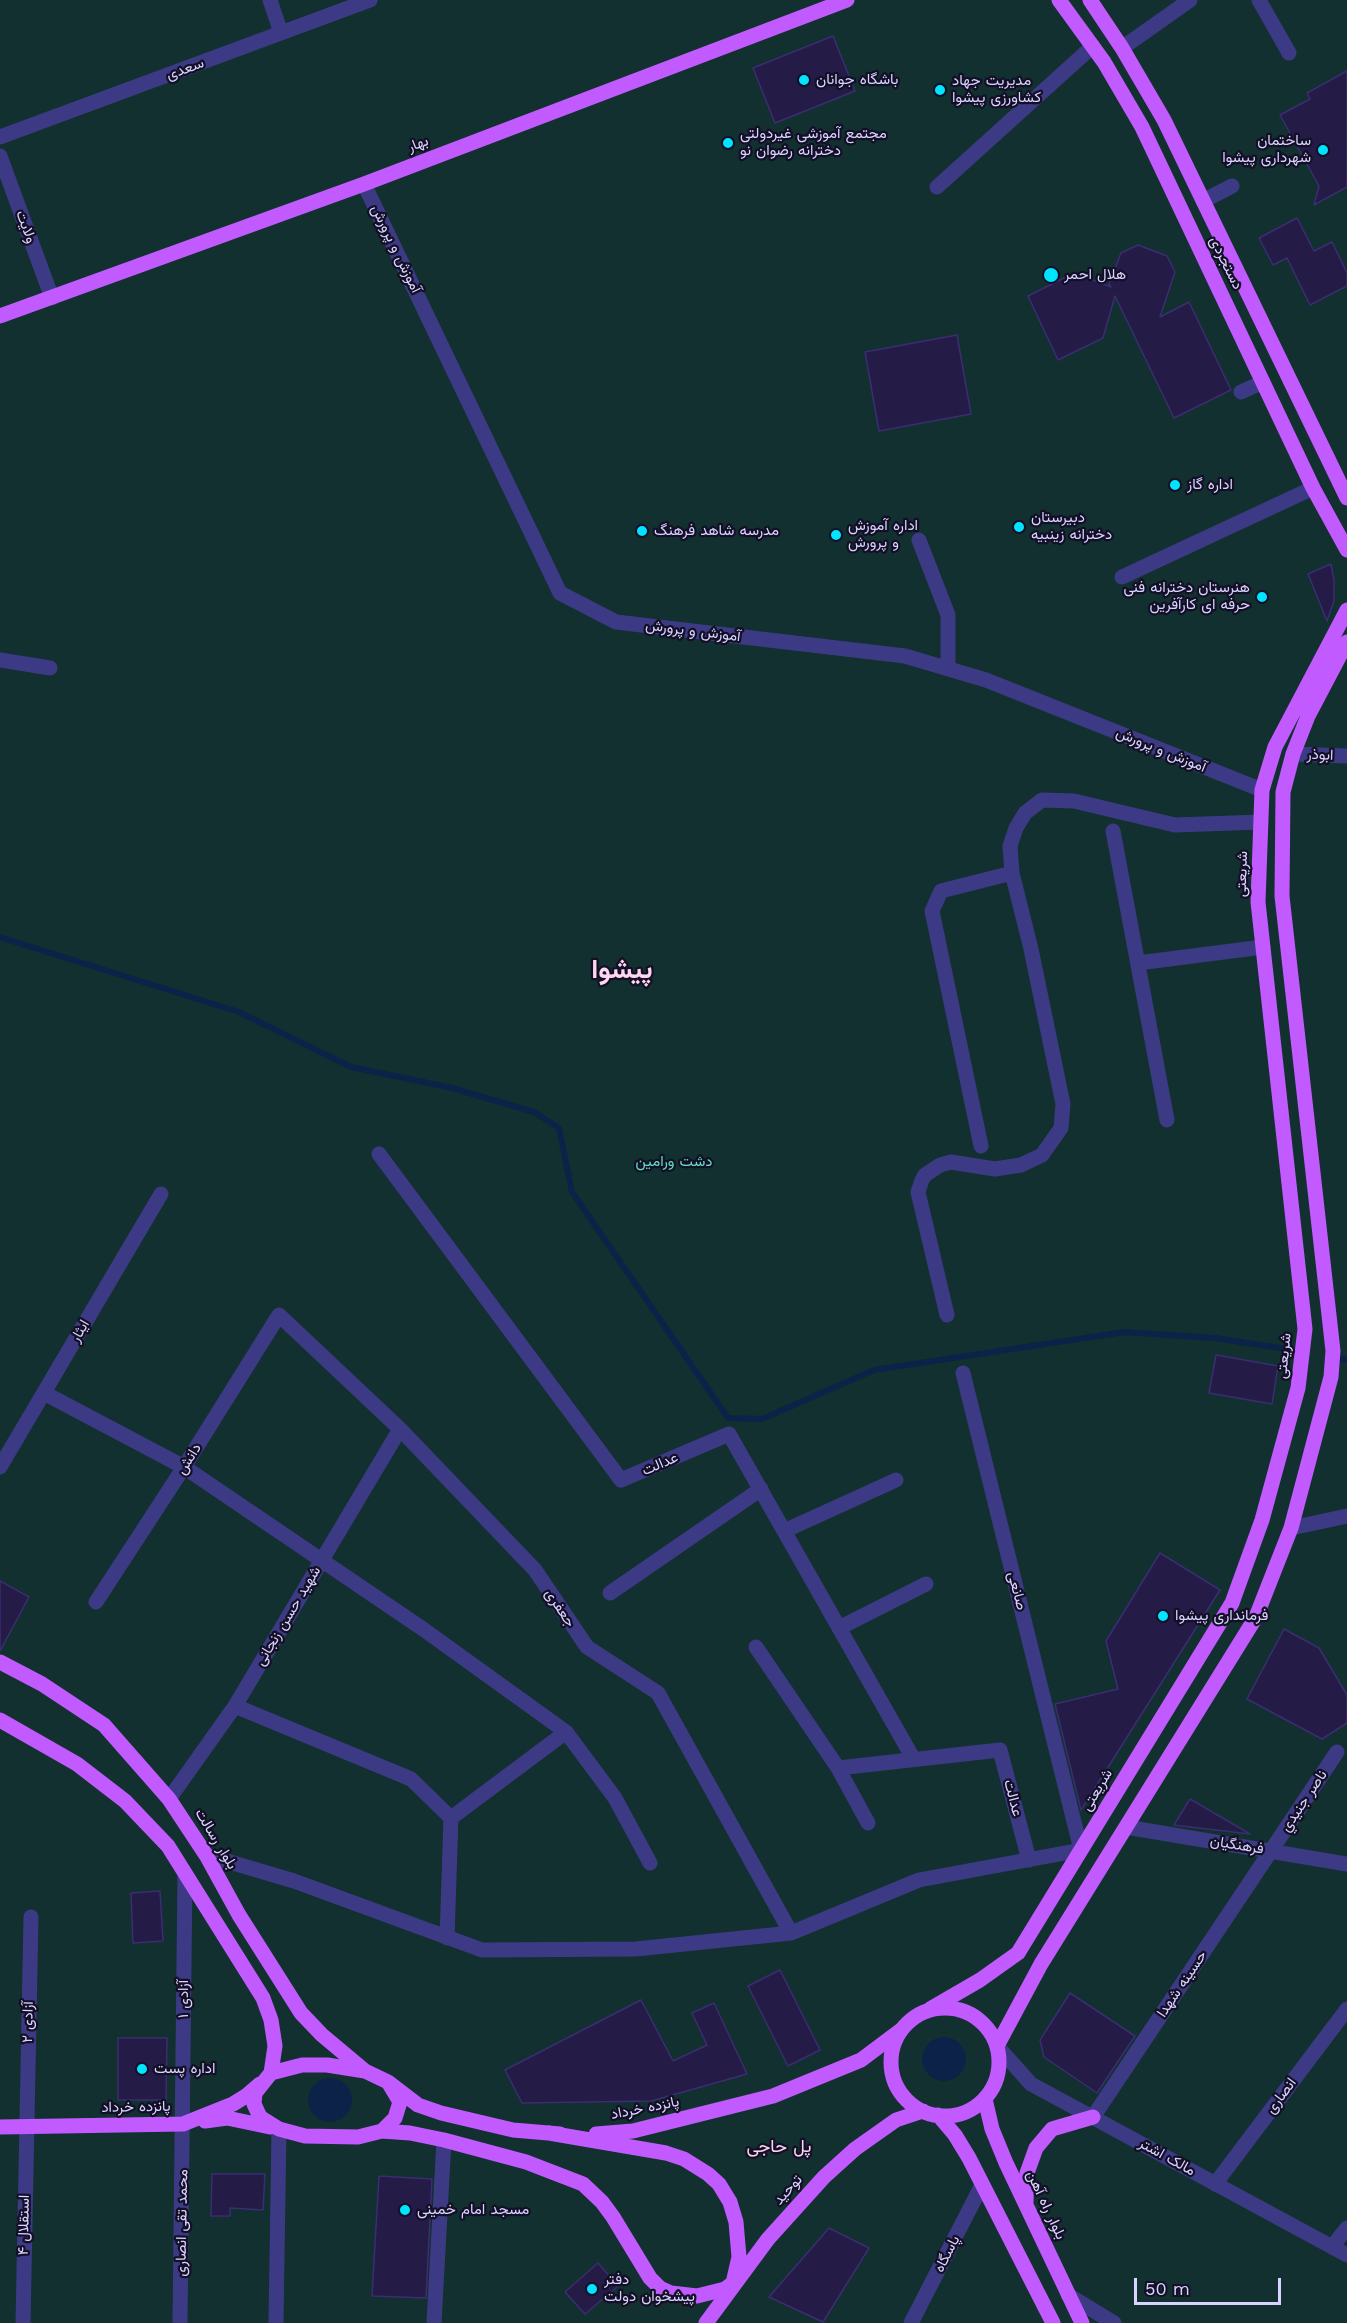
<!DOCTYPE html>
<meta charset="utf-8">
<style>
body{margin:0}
#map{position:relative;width:1347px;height:2323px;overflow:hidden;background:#130f26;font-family:"Work Sans",sans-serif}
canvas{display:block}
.scale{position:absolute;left:1134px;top:2278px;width:147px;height:27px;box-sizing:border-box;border:3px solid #d9d4ff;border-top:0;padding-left:8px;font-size:18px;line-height:21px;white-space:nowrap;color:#d9d4ff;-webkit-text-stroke:4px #130f26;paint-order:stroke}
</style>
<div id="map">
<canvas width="1347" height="2323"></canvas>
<div class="scale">50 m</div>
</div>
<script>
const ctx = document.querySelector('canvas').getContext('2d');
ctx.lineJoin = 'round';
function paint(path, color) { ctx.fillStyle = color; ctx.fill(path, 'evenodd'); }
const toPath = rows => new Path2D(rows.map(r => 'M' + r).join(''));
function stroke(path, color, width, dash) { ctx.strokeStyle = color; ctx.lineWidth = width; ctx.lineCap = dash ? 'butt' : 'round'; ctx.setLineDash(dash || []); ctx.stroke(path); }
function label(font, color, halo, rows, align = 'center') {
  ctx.font = font + ' "Work Sans",Vazirmatn,sans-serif'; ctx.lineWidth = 4.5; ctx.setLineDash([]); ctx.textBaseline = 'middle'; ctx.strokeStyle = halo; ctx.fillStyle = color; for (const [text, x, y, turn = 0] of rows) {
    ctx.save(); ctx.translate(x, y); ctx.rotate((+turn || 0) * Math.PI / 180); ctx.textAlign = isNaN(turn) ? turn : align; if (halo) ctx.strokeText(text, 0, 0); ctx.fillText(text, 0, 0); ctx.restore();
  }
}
paint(toPath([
 [0,0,1347,0,1347,2323,0,2323]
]), '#12302f');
paint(toPath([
 '922 2059a22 22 0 1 1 44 0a22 22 0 1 1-44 0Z',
 '308 2100a22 22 0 1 1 44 0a22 22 0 1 1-44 0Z'
]), '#0c2248');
stroke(toPath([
 [0,937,239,1012,351,1067,452,1088,534,1112,559,1128,572,1192,728,1418,762,1419,874,1370,1124,1332,1215,1338,1286,1349],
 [1341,1359,1347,1360]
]), '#0c2248', 6);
const building = toPath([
 [833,36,855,91,775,123,753,68,833,36],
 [1347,71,1347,187,1314,205,1319,186,1280,115,1310,99,1307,93,1347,71],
 [1297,218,1314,251,1332,242,1347,273,1347,286,1310,305,1287,258,1273,265,1259,238,1297,218],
 [1138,245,1167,256,1175,272,1160,317,1189,302,1231,390,1174,418,1115,296,1103,338,1058,360,1028,296,1074,273,1111,287,1109,284,1121,253,1138,245],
 [957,335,971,414,879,431,865,352,957,335],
 [1331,564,1334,581,1334,601,1327,621,1308,574,1331,564],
 [1216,1355,1278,1366,1272,1404,1209,1393,1216,1355],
 [1160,1553,1220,1590,1081,1810,1055,1704,1118,1689,1106,1641,1160,1553],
 [0,1581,29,1597,0,1651,0,1581],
 [1284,1629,1319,1648,1347,1695,1347,1723,1322,1739,1247,1699,1284,1629],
 [1190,1799,1250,1834,1174,1825,1190,1799],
 [160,1891,163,1941,133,1943,131,1893,160,1891],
 [780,1970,820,2050,788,2066,748,1986,780,1970],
 [1070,1993,1135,2036,1097,2093,1044,2057,1040,2040,1070,1993],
 [641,2000,673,2061,707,2045,692,2013,714,2003,747,2074,651,2101,522,2103,505,2070,641,2000],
 [118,2038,167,2038,166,2100,118,2100,118,2038],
 [212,2174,265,2174,263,2210,230,2208,230,2216,211,2216,212,2174],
 [379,2176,432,2179,426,2298,372,2296,379,2176],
 [829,2228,869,2248,823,2322,769,2297,829,2228],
 [598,2263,618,2286,585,2314,565,2292,598,2263]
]);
paint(building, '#241b47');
stroke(building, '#3b2d73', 1.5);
stroke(toPath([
 [270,0,281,33],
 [1259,0,1289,53],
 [1122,48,1190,0],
 [0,137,370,0],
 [0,156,52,298],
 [364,184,560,593,616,622,905,656,986,680,1262,790],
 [937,187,1093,46],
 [1203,201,1232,186],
 [1241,392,1263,382],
 [919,540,948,615,948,669],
 [1122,577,1313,488],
 [0,660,50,668],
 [1293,754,1347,756],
 [1113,831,1167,1120],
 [1138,963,1263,947],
 [981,1146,932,911,941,891,1012,873],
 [379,1154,621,1480,729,1434,913,1758],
 [947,1315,918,1192,922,1180,925,1175,940,1165,951,1162,995,1169,1021,1165,1042,1155,1061,1128,1063,1104,1031,949,1012,873,1010,846,1016,828,1025,813,1042,800,1074,801,1175,825,1261,822],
 [44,1393,184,1467,423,1629,566,1732,615,1798,650,1863],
 [0,1467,161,1194],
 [1291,1528,1347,1516],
 [784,1531,896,1480],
 [610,1593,761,1489],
 [96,1602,184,1467,279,1315,400,1429,535,1570,587,1647,658,1693,791,1933],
 [839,1628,926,1584],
 [756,1647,838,1768,868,1823],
 [235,1706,411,1779,451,1818],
 [838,1768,1000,1750,1029,1860],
 [169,1799,235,1706,400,1429],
 [1126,1827,1347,1864],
 [206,1855,294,1881,482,1950,636,1949,791,1933,919,1880,1081,1850,963,1373],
 [447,1938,451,1818,566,1732],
 [997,2046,1031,2084,1347,2255],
 [1093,2117,1337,1752],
 [1215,2184,1347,2009],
 [1332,2247,1347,2228],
 [1068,2295,1114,2323],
 [276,2322,279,2129],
 [23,2323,31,1917],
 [180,2323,185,1874],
 [434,2323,444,2140],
 [911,2323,982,2185]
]), '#3d3a85', 15);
stroke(toPath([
 [1059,0,1104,62,1142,127,1313,488,1347,550],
 [1090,0,1122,48,1164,120,1347,498],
 [0,316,364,184,847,0],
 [0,1662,42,1684,104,1725,169,1799,206,1855,239,1915,301,2013,322,2035,365,2071],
 [0,1720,77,1764,125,1801,168,1846,263,1998,271,2020,275,2046,271,2073],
 '891 2062a54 54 0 1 1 108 0a54 54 0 1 1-108 0Z',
 [930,2009,980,1980,1018,1953,1232,1603,1262,1520,1298,1388,1305,1329,1258,902,1262,790,1275,747,1347,610],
 [997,2046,1041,1964,1256,1617,1291,1528,1331,1377,1333,1351,1330,1324,1282,896,1283,792,1293,754,1308,716,1347,642],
 [302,2065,327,2065,365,2071,388,2082,400,2102,395,2118,382,2131,358,2137,305,2136,279,2129,260,2117,254,2104,255,2093,271,2073,302,2065],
 [388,2082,418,2105,441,2113,513,2130,560,2134],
 [985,2099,992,2129,1006,2163,1082,2323],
 [938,2115,955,2135,969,2158,1053,2323],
 [205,2121,227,2118,270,2127],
 [0,2127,183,2124,233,2104,246,2096,260,2084],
 [382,2131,410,2133,444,2140,526,2162,583,2184,602,2202,613,2217,650,2278,660,2288,671,2293,697,2296,725,2289,733,2283,739,2257,736,2222,730,2202,719,2184,708,2174,684,2159,666,2153,549,2133],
 [596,2134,633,2131,773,2096,861,2060,901,2030],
 [1026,2202,1027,2173,1036,2148,1052,2129,1093,2117],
 [706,2323,768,2239,824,2177,855,2149,896,2120,923,2111]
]), '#c25bff', 15);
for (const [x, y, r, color] of [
 [804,80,6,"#00e5ff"],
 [940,90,6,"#00e5ff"],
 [728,143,6,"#00e5ff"],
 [1323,150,6,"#00e5ff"],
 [1051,275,8,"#00e5ff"],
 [1175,485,6,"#00e5ff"],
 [1019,527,6,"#00e5ff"],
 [642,531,6,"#00e5ff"],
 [836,535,6,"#00e5ff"],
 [1262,597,6,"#00e5ff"],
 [1163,1616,6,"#00e5ff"],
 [142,2069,6,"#00e5ff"],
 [405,2210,6,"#00e5ff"],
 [592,2289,6,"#00e5ff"]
]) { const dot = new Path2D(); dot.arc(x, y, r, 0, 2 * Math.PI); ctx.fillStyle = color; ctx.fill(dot); stroke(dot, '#130f26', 2); }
label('15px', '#d9d4ff', '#130f26', [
 ["سعدی",185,69,-20],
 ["بهار",418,144,-21],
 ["ولایت",26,227,70],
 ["آموزش و پرورش",396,249,64],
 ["دستجردی",1226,263,64],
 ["آموزش و پرورش",693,631,7],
 ["آموزش و پرورش",1161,750,22],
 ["ابوذر",1320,755,2],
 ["شریعتی",1242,874,-88],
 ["ایثار",80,1331,-60],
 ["شریعتی",1284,1356,-84],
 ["دانش",189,1459,-58],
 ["عدالت",660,1464,-23],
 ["صانعی",1017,1591,76],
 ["جعفری",560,1608,56],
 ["شهید حسن زنجانی",288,1616,-59],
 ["شریعتی",1097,1790,-59],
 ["عدالت",1013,1798,75],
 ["ناصر جنيدي",1304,1801,-56],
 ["بلوار رسالت",216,1839,59],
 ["فرهنگیان",1237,1845,9],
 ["حسینه شهدا",1182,1984,-56],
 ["آزادی ۱",184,1999,-90],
 ["آزادی ۲",28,2022,-89],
 ["انصاری",1281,2096,-53],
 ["پانزده خرداد",136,2107,-1],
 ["پانزده خرداد",645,2108,-11],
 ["مالک اشتر",1167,2157,29],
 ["توحید",788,2190,-48],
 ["بلوار راه آهن",1046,2205,65],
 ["محمد تقی انصاری",182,2223,-89],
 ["استقلال ۴",24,2225,-89],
 ["پاسگاه",947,2254,-63]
]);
label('15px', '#d9d4ff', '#130f26', [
 ["باشگاه جوانان",816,80],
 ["مدیریت جهاد",952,81],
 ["کشاورزی پیشوا",952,98],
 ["مجتمع آموزشی غیردولتی",740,134],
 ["دخترانه رضوان نو",740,151],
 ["ساختمان",1311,141,"right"],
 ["شهرداری پیشوا",1311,158,"right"],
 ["هلال احمر",1064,275],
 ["اداره گاز",1187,485],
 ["دبیرستان",1031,518],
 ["دخترانه زینبیه",1031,535],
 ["اداره آموزش",848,526],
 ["و پرورش",848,543],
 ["مدرسه شاهد فرهنگ",654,531],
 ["هنرستان دخترانه فنی",1250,588,"right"],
 ["حرفه ای کارآفرین",1250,605,"right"],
 ["فرمانداری پیشوا",1175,1616],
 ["اداره پست",154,2069],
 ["مسجد امام خمینی",417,2210],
 ["دفتر",604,2280],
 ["پیشخوان دولت",604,2297]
], 'left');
label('15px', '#5fe0c0', '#130f26', [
 ["دشت ورامین",674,1162]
]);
label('18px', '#ffd6f0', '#130f26', [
 ["پل حاجی",779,2147]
]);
label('bold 27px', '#ffd6f0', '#130f26', [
 ["پیشوا",622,970]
]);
</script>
